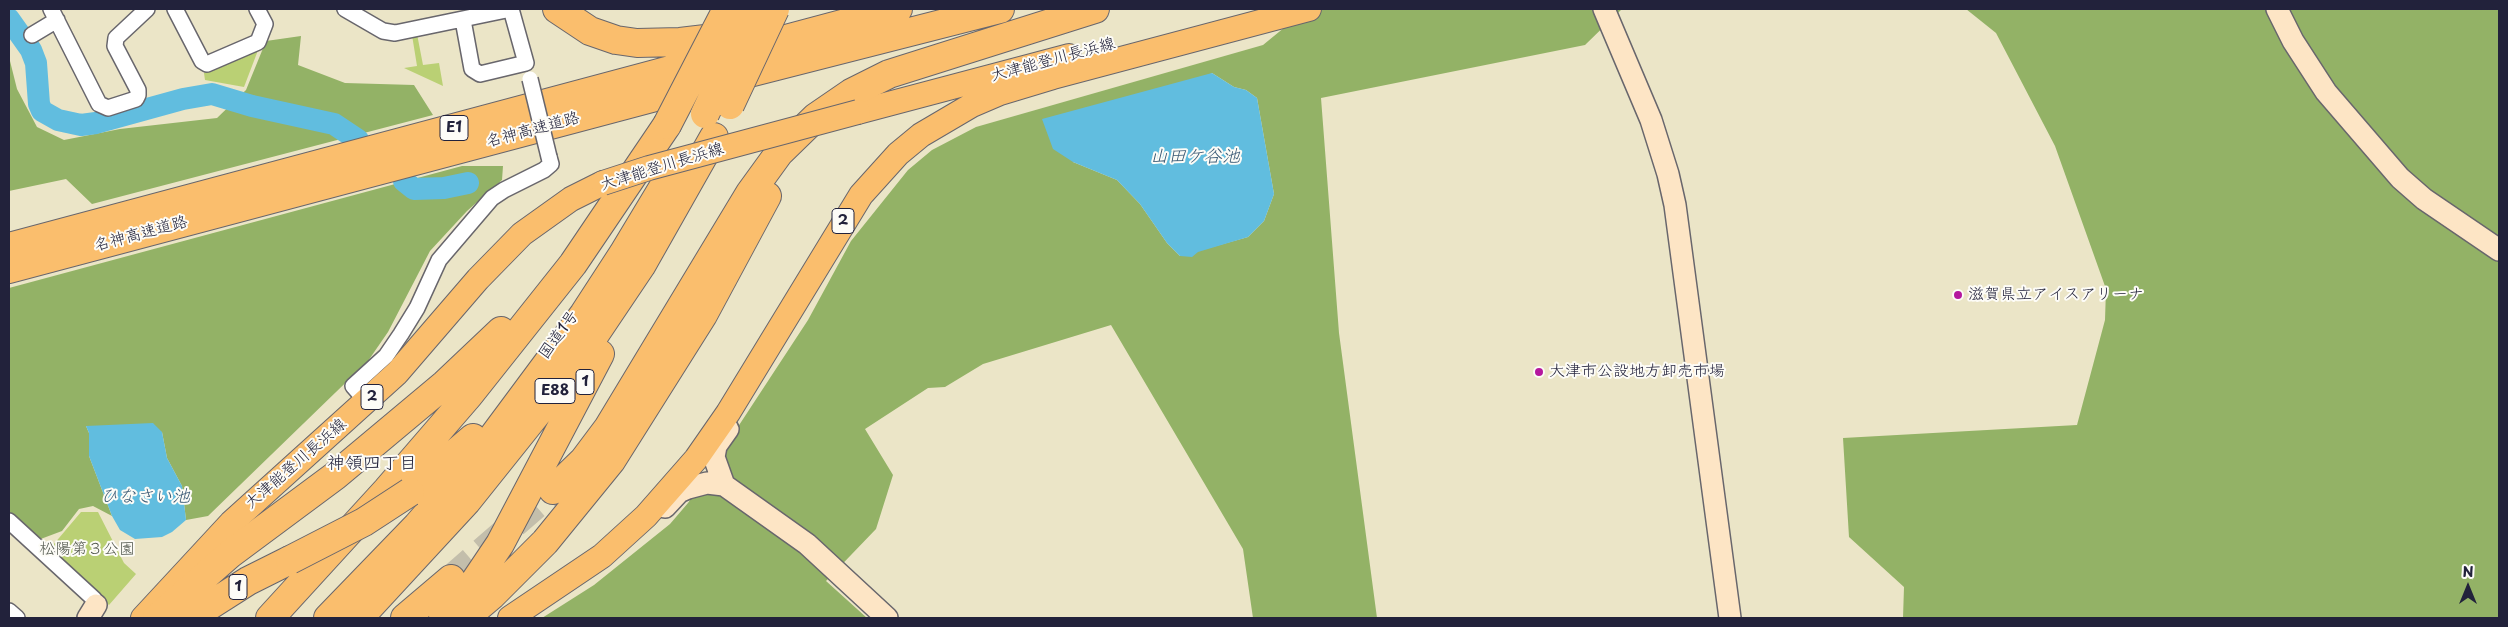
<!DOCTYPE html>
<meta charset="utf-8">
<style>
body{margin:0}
#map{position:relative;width:2508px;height:627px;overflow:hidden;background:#ebe5c7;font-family:"Playpen Sans",sans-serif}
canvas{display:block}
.frame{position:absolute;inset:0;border:10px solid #22223b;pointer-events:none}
.north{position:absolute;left:2443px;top:562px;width:50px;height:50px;-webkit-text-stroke:4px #fdfcf7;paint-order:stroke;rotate:0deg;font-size:14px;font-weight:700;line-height:20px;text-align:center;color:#22223b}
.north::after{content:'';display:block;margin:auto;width:18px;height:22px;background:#22223b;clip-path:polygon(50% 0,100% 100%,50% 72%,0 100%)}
</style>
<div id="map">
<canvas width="2508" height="627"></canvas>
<div class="frame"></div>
<div class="north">N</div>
</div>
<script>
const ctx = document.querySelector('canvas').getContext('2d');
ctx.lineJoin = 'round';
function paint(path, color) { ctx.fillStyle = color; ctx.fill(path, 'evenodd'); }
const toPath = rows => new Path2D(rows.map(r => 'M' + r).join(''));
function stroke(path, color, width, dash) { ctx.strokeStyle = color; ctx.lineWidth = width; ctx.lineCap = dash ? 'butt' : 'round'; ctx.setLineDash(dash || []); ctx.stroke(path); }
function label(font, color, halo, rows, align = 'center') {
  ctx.font = font + ' "Playpen Sans","Klee One",sans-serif'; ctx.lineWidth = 4; ctx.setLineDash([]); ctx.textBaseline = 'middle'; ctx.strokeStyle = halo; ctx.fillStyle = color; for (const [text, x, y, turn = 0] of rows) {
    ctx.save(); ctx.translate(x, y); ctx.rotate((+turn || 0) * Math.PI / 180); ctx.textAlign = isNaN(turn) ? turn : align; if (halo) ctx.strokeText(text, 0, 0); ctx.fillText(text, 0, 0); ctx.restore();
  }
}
paint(toPath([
 [417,34,423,65,439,63,443,86,404,68,417,66,412,35],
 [260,45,244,87,205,80,204,73],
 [81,512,98,512,124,563,136,574,109,605,48,551]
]), '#bad074');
paint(toPath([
 [1307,9,1622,9,1585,45,1321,98,1339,333,1377,618,1253,618,1243,549,1111,325,983,364,945,387,928,388,865,429,893,475,876,529,826,581,867,618,542,618,594,585,670,524,688,503,808,320,851,241,908,170,932,150,976,127,1263,45],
 [1212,73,1234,87,1246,90,1257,98,1274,194,1264,221,1248,237,1180,256,1167,243,1140,204,1117,180,1073,162],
 [1966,9,2499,9,2499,618,1903,618,1904,587,1849,537,1843,438,2077,425,2105,320,2106,289,2055,146,1996,33],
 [301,36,298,65,345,83,414,85,433,115,92,204,66,179,9,191,9,57,17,89,37,127,64,140,120,129,217,118,246,90,266,41],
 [462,166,503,166,502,180,467,211,430,251,388,332,368,361,208,516,186,520,182,486,167,458,162,432,120,426,86,426,89,433,89,456,112,516,93,506,79,509,62,531,38,540,9,514,9,288]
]), '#93b266');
paint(toPath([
 [1212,73,1234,87,1246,90,1257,98,1274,194,1264,221,1248,237,1198,252,1192,257,1180,256,1167,243,1140,204,1117,180,1073,162,1053,149,1042,119],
 [153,423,162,432,167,458,182,486,186,520,172,532,162,537,135,539,120,530,112,516,89,456,89,433,86,426]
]), '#61bddf');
stroke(toPath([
 [9,19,31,50,36,63,39,104,42,111,58,120,81,125,96,123,183,99,212,94,252,106,334,124,358,140],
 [404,181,414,189,444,188,468,183]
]), '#61bddf', 22);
stroke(toPath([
 [451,579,553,490]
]), '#c3beab', 28, [28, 14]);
const street = toPath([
 [51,9,99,104,108,108,136,99,138,95,138,90,115,46,116,38,147,9],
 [175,9,202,61,207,64,258,42,265,24,257,9],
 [345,9,383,31,395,33,511,9],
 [463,20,472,69,480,74,526,63,511,9],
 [32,35,57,20],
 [367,402,353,386,386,356,401,334,417,308,439,260,492,198,504,190,544,170,551,164,549,157],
 [9,521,94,599,96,605],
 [9,611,17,618]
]);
const secondary = toPath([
 [1604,9,1651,120,1668,174,1675,205,1730,618],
 [2277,9,2293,41,2326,92,2400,178,2424,199,2499,250],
 [728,429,716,446,714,457,724,485,807,544,887,618],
 [665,507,679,492,688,488,707,483,724,485],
 [88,618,96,605]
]);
const primary = toPath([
 [858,112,1069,56],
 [143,618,231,523,397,373,478,279,522,234,571,199,603,183],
 [510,618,602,556,646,516,696,459,728,413,861,195,898,154,921,135,972,105,1000,93,1053,77,1309,9]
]);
const highway = toPath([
 [557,9,590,31,616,40,637,43,680,42,731,36],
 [9,247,898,9],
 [9,269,663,95,1000,9],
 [553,490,584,460,608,428,750,193,779,153,816,117,851,93,889,74,1095,9],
 [410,492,473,438],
 [157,618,230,554,335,476,445,384,501,331],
 [190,618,248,581,290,560],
 [270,618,387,490,469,395,573,264,667,125],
 [328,618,417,526,483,450,584,314,623,254,676,166],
 [359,618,467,501,567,376,641,266,714,137],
 [405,618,451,579],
 [443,618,467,593,500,544,600,354],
 [465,618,492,595,545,542,611,461,703,315,767,196]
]);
stroke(street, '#68666c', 18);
stroke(secondary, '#68666c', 24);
stroke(primary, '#68666c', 26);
stroke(highway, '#68666c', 30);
stroke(street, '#fff', 15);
stroke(secondary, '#fde5c5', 21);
stroke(primary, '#fabe6d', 24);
stroke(highway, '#fabe6d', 28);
const streetBridge = toPath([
 [530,79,549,157]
]);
const primaryBridge = toPath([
 [603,183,649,168,858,112]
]);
const highwayBridge = toPath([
 [730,105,775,9],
 [705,114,754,9],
 [667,125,727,9],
 [290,560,364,522,410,492]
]);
stroke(streetBridge, '#68666c', 18, []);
stroke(primaryBridge, '#68666c', 26, []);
stroke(highwayBridge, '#68666c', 30, []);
stroke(streetBridge, '#fff', 15);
stroke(primaryBridge, '#fabe6d', 24);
stroke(highwayBridge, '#fabe6d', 28);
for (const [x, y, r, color] of [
 [1958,295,5,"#b5179e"],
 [1539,372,5,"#b5179e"]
]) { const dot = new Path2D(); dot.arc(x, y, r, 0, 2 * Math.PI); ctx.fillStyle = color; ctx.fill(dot); stroke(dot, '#fdfcf7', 2); }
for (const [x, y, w] of [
 [454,128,28],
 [843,221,22],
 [585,382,18],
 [555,391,40],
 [372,397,22],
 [238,587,18]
]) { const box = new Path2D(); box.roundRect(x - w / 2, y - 12.5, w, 25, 4); ctx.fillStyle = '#fdfcf7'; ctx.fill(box); stroke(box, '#22223b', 1); }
label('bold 15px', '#22223b', null, [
 ["E1",454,128],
 ["2",843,221],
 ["1",585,382],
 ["E88",555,391],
 ["2",372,397],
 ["1",238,587]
]);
label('16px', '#22223b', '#fdfcf7', [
 ["大津能登川長浜線",1053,60,-15],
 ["名神高速道路",533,130,-15],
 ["大津能登川長浜線",662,167,-17],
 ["名神高速道路",141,234,-15],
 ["国道1号",559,335,-54],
 ["大津能登川長浜線",296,464,-41]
]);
label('16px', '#22223b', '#fdfcf7', [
 ["滋賀県立アイスアリーナ",1968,295],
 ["大津市公設地方卸売市場",1549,372]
], 'left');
label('16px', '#50564c', '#fdfcf7', [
 ["松陽第３公園",87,550]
]);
label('italic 18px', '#385874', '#fdfcf7', [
 ["山田ケ谷池",1195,157],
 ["ひなさい池",145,497]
]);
label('18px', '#22223b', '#fdfcf7', [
 ["神領四丁目",372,464]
]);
</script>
